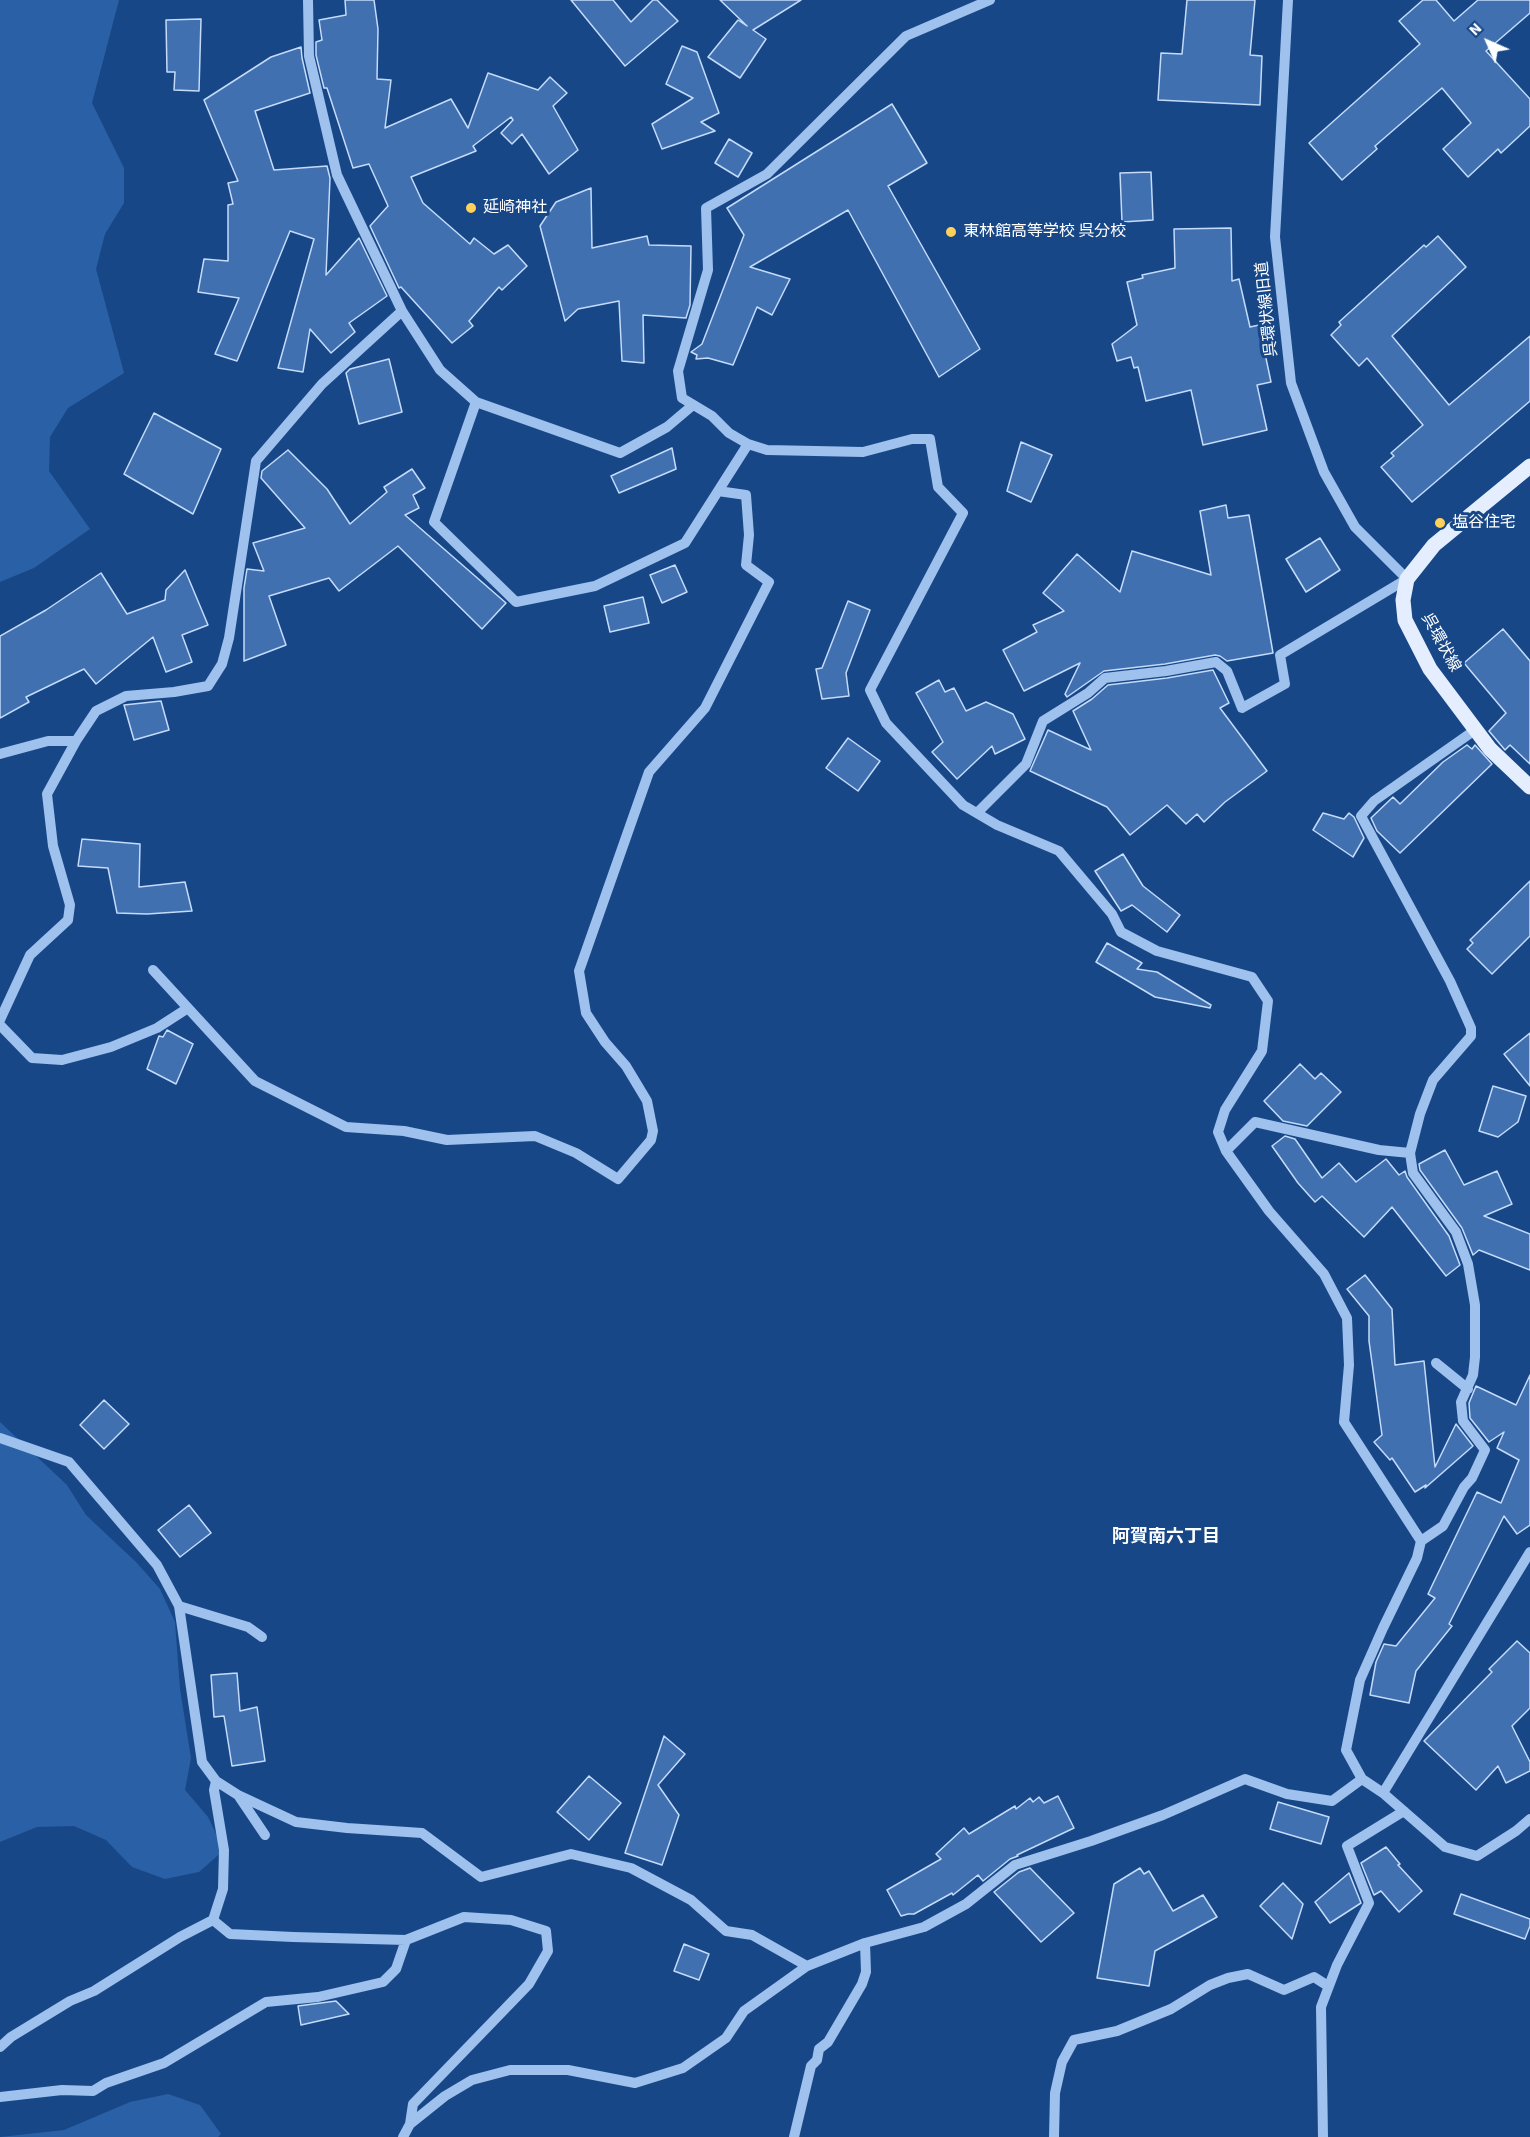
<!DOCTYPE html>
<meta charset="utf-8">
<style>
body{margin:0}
#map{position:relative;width:1530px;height:2137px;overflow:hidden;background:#184787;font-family:"Source Sans 3",sans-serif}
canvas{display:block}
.north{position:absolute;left:1458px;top:12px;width:60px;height:60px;-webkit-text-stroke:4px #184787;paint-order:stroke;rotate:315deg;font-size:16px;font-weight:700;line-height:24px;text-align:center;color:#fff}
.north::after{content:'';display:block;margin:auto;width:21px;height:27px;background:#fff;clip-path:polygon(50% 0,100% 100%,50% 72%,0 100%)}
</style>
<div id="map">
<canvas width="1530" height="2137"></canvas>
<div class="north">N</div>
</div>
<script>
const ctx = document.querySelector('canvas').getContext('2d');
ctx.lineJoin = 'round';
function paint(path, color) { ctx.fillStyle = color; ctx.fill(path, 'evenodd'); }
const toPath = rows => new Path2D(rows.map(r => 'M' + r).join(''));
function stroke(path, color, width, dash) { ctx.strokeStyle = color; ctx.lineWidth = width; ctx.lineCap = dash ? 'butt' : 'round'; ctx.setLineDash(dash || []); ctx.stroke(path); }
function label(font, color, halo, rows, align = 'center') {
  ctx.font = font + ' "Source Sans 3","Noto Sans JP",sans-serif'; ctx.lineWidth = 6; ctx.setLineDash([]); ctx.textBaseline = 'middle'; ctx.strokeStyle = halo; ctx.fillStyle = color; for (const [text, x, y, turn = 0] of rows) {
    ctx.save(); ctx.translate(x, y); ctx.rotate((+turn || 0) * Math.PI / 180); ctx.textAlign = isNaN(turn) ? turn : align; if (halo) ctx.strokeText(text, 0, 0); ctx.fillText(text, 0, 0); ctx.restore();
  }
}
paint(toPath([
 [0,0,119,0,92,103,124,168,124,203,105,234,96,269,124,373,68,408,50,437,49,471,90,529,34,568,0,582],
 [0,1422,67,1485,86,1515,137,1563,160,1589,175,1622,180,1689,191,1758,185,1790,208,1817,224,1850,199,1872,165,1879,132,1867,106,1840,74,1826,37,1827,0,1842],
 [168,2094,200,2105,221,2134,218,2137,0,2137,64,2130,130,2102]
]), '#2a60a5');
const building = toPath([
 [345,0,374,0,378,29,377,79,391,80,385,128,451,99,468,128,488,73,538,90,550,77,567,93,553,106,578,150,549,174,522,134,512,144,501,133,513,120,511,117,473,146,476,151,411,177,423,203,470,244,474,238,494,254,508,245,527,266,502,290,499,287,469,321,473,326,452,343,401,287,399,288,370,226,388,206,369,164,353,168,327,88,324,88,316,55,316,42,322,40,319,20,346,15,345,0],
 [571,0,613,0,631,22,653,0,657,0,678,21,625,66,571,0],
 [720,0,801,0,753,30,766,39,740,78,708,57,738,20,747,26,720,0],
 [1187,0,1255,0,1250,55,1262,56,1260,105,1158,100,1161,53,1182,54,1187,0],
 [1423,0,1436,0,1454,21,1478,0,1530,0,1530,13,1486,51,1530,99,1530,126,1501,153,1498,149,1468,177,1443,149,1471,123,1442,88,1375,146,1377,149,1342,180,1309,143,1420,44,1399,21,1423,0],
 [201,19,199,91,174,90,175,72,167,72,166,20,201,19],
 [682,46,697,52,719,113,701,122,715,131,662,149,652,124,693,98,666,84,682,46],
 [301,47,302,58,310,93,255,111,274,170,327,166,330,178,326,275,359,238,387,296,349,323,355,332,331,353,310,329,303,372,278,368,314,239,290,231,237,361,215,354,239,298,198,292,204,259,228,261,228,205,233,204,228,183,238,181,204,100,271,57,301,47],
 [892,104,927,163,888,186,980,349,939,377,848,210,750,267,790,279,772,315,757,307,733,365,708,358,696,359,697,355,691,352,702,344,744,235,727,208,892,104],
 [729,139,752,153,738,177,715,163,729,139],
 [1151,172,1153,220,1122,222,1120,173,1151,172],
 [591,188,592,248,647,236,649,245,691,246,690,305,686,318,643,315,644,363,622,361,619,301,578,309,565,321,540,226,556,202,591,188],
 [1231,228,1232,281,1239,279,1250,327,1259,325,1271,382,1257,385,1267,430,1203,445,1191,390,1146,401,1138,367,1134,368,1131,357,1117,361,1112,344,1137,325,1127,282,1143,278,1142,275,1175,268,1174,229,1231,228],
 [1438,236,1466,267,1392,336,1449,405,1530,336,1530,401,1412,502,1381,467,1394,456,1391,453,1423,425,1367,358,1359,366,1331,335,1341,325,1339,322,1424,245,1426,247,1438,236],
 [389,359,402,412,359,424,346,373,350,369,389,359],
 [154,413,221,449,193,514,124,474,154,413],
 [1021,442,1052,455,1031,502,1007,491,1021,442],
 [672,448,676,469,619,493,611,476,672,448],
 [288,450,327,489,350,524,387,492,384,487,412,469,425,488,413,495,419,508,405,515,506,603,482,629,398,546,339,591,329,578,269,596,286,645,244,661,244,588,247,569,264,571,253,543,305,528,261,478,262,471,288,450],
 [1226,505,1228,518,1249,515,1273,653,1227,661,1220,656,1215,655,1165,664,1104,671,1067,697,1065,694,1080,663,1024,691,1003,650,1037,632,1033,625,1064,611,1043,593,1077,554,1120,592,1132,551,1211,575,1200,511,1226,505],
 [1320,538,1340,570,1306,592,1286,559,1320,538],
 [675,565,687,592,662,603,650,575,675,565],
 [185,570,208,625,182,635,192,662,166,672,153,637,96,684,84,669,26,697,29,702,0,718,0,636,46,610,101,573,127,614,165,600,166,590,185,570],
 [643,597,649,623,610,632,604,606,643,597],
 [848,601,870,610,846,673,849,696,822,699,816,669,822,668,848,601],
 [1503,629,1530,661,1530,764,1510,745,1505,750,1489,731,1506,713,1464,663,1503,629],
 [1213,670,1229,703,1220,708,1267,771,1225,802,1204,822,1197,814,1186,824,1167,805,1130,835,1107,807,1030,771,1048,730,1091,750,1073,711,1092,699,1108,685,1167,678,1213,670],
 [939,680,945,692,954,688,966,711,986,702,1013,714,1025,739,995,754,992,746,957,779,932,752,943,742,916,693,939,680],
 [161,701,169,730,134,740,124,705,161,701],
 [848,738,880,761,858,791,826,768,848,738],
 [1467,745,1472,749,1475,745,1492,764,1400,853,1377,831,1371,818,1393,797,1400,804,1443,762,1467,745],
 [1323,813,1344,819,1349,813,1354,817,1364,838,1353,857,1313,830,1323,813],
 [82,839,140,844,139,887,185,882,192,911,147,914,117,913,108,868,78,866,82,839],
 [1123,854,1143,886,1180,915,1167,932,1132,905,1121,911,1095,871,1123,854],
 [1530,881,1530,936,1492,974,1467,949,1473,943,1470,940,1530,881],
 [1107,943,1142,963,1137,969,1157,972,1211,1005,1210,1008,1155,997,1096,962,1107,943],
 [167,1030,193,1044,176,1084,147,1069,159,1036,163,1037,167,1030],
 [1530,1033,1530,1086,1504,1054,1530,1033],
 [1300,1064,1315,1079,1321,1073,1341,1092,1307,1126,1283,1121,1264,1101,1300,1064],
 [1493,1086,1526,1096,1518,1122,1498,1137,1479,1131,1493,1086],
 [1285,1136,1295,1139,1322,1178,1339,1163,1356,1182,1386,1159,1399,1175,1405,1171,1407,1177,1449,1236,1460,1265,1446,1276,1392,1207,1364,1237,1322,1196,1315,1202,1298,1183,1272,1146,1285,1136],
 [1445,1150,1464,1185,1497,1171,1512,1204,1484,1216,1530,1234,1530,1270,1479,1250,1473,1255,1462,1228,1420,1170,1419,1164,1445,1150],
 [1365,1275,1392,1309,1395,1365,1424,1361,1435,1467,1456,1424,1473,1446,1425,1488,1426,1485,1415,1492,1392,1458,1390,1460,1374,1442,1382,1435,1369,1341,1369,1316,1347,1289,1365,1275],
 [1530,1375,1530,1525,1517,1534,1504,1516,1449,1624,1452,1626,1416,1671,1409,1703,1370,1695,1376,1662,1384,1644,1396,1646,1435,1598,1428,1594,1477,1492,1501,1503,1519,1460,1497,1448,1504,1432,1489,1442,1470,1418,1469,1403,1476,1386,1516,1405,1530,1375],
 [104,1400,129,1424,104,1449,80,1425,104,1400],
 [189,1505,211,1533,180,1557,158,1530,189,1505],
 [1517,1641,1530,1653,1530,1708,1512,1726,1530,1762,1530,1771,1506,1783,1498,1766,1476,1790,1424,1741,1492,1672,1489,1669,1517,1641],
 [237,1673,240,1711,257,1707,265,1761,232,1766,224,1716,214,1717,211,1675,237,1673],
 [664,1736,685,1754,658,1785,679,1815,662,1865,625,1853,664,1736],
 [589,1776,621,1803,589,1840,557,1812,589,1776],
 [1058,1796,1074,1828,1017,1855,1018,1856,1010,1859,983,1881,978,1875,953,1895,952,1893,914,1914,908,1914,901,1916,887,1890,941,1859,936,1854,964,1828,969,1834,1015,1806,1016,1809,1030,1798,1033,1802,1039,1797,1044,1803,1058,1796],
 [1278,1802,1329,1817,1321,1844,1270,1829,1278,1802],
 [1386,1847,1400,1864,1398,1865,1422,1891,1399,1912,1381,1891,1374,1895,1361,1863,1386,1847],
 [1030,1868,1074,1913,1041,1942,994,1892,1019,1872,1030,1868],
 [1140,1868,1144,1874,1149,1871,1173,1911,1203,1895,1217,1917,1155,1951,1149,1986,1097,1978,1114,1884,1140,1868],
 [1349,1873,1361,1903,1330,1923,1315,1902,1349,1873],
 [1283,1883,1303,1904,1292,1939,1260,1906,1283,1883],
 [1461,1894,1530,1919,1530,1926,1525,1939,1454,1914,1461,1894],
 [684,1944,709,1954,699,1980,674,1971,684,1944],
 [336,2001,349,2014,301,2025,298,2006,336,2001]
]);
paint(building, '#4070b0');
stroke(building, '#c4dbfa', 1.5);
stroke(toPath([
 [308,0,309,56,337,175,402,311,440,370,476,402,620,453,667,427,693,405],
 [990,0,906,36,767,174,706,208,708,270,678,371,682,398,712,416,729,433,748,444,767,450,863,452,912,439,930,439,938,487,963,513,870,690,886,723,963,805,997,825,1059,851,1112,914,1121,932,1157,951,1252,977,1268,1001,1262,1051,1225,1110,1218,1132,1226,1151],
 [476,402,434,522,516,602,595,586,685,543,748,444],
 [0,754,48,741,76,741],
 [977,813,1026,764,1043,721,1088,693,1105,678,1166,671,1216,662,1227,671,1242,708,1285,684,1280,655,1407,579,1355,527,1324,472,1291,383,1275,237,1288,0],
 [153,970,255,1081,346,1127,404,1131,447,1140,535,1136,576,1153,618,1179,651,1140,653,1131,647,1101,626,1066,605,1042,586,1013,579,971,649,772,705,708,769,582,746,565,749,535,746,495,718,491],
 [0,1020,30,955,68,920,70,905,53,846,47,794,76,741,96,711,126,696,174,692,208,686,222,664,229,638,256,461,322,384,402,311],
 [0,1025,32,1058,62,1060,111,1047,157,1028,188,1008],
 [1410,1153,1420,1114,1433,1080,1471,1036,1471,1028,1450,981,1361,816,1374,801,1475,730],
 [1436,1363,1468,1389],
 [0,1438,69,1462,157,1565,179,1606,248,1627,262,1637],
 [1421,1541,1443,1526,1464,1487,1472,1478,1485,1450,1463,1421,1461,1402,1473,1375,1475,1357,1475,1305,1468,1264,1456,1232,1413,1173,1410,1153,1379,1150,1255,1122,1226,1151,1269,1211,1324,1274,1347,1318,1349,1365,1344,1422,1421,1541,1417,1558,1383,1628,1360,1680,1346,1750,1362,1779,1383,1793,1445,1847,1477,1856,1516,1831,1530,1819],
 [179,1606,202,1762,216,1781,238,1795,265,1835],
 [1383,1793,1530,1552],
 [238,1795,296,1822,347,1828,422,1833,481,1877,571,1854,631,1868,691,1900,726,1931,752,1935,807,1966],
 [213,1920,230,1934,293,1937,406,1940,464,1917,511,1920,546,1931,548,1951,529,1984,413,2104,410,2124,403,2137],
 [0,2047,11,2037,70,2001,94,1991,180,1937,213,1920,223,1889,224,1850,214,1790,216,1781],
 [0,2097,62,2090,93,2091,106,2083,164,2063,266,2002,318,1997,383,1982,396,1969,406,1940],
 [410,2124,445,2096,472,2080,510,2070,568,2070,635,2083,683,2068,726,2038,744,2011,807,1966,865,1943,924,1927,966,1904,1015,1865,1091,1841,1163,1815,1245,1779,1287,1794,1332,1801,1362,1779],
 [794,2137,811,2066,817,2060,819,2049,828,2042,862,1984,866,1972,865,1943],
 [1054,2137,1055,2093,1062,2062,1074,2040,1117,2031,1171,2009,1210,1985,1228,1978,1248,1974,1284,1990,1314,1977,1328,1986],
 [1323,2137,1321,2007,1337,1965,1369,1903,1347,1846,1404,1811]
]), '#9ec1ed', 10);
stroke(toPath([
 [1530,466,1434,545,1407,579,1403,600,1405,620,1430,669,1490,749,1530,787]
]), '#e4eeff', 15);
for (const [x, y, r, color] of [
 [471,208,6,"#ffd15a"],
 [951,232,6,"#ffd15a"],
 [1440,523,6,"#ffd15a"]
]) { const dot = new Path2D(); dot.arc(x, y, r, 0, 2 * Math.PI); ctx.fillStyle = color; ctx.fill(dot); stroke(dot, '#184787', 2); }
label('16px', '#fff', '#184787', [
 ["延崎神社",483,208],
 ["東林館高等学校 呉分校",963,232],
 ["塩谷住宅",1452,523]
], 'left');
label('16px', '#fff', '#184787', [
 ["呉環状線旧道",1268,309,-96],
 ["呉環状線",1440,643,61]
]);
label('bold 18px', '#fff', '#184787', [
 ["阿賀南六丁目",1166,1538]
]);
</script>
